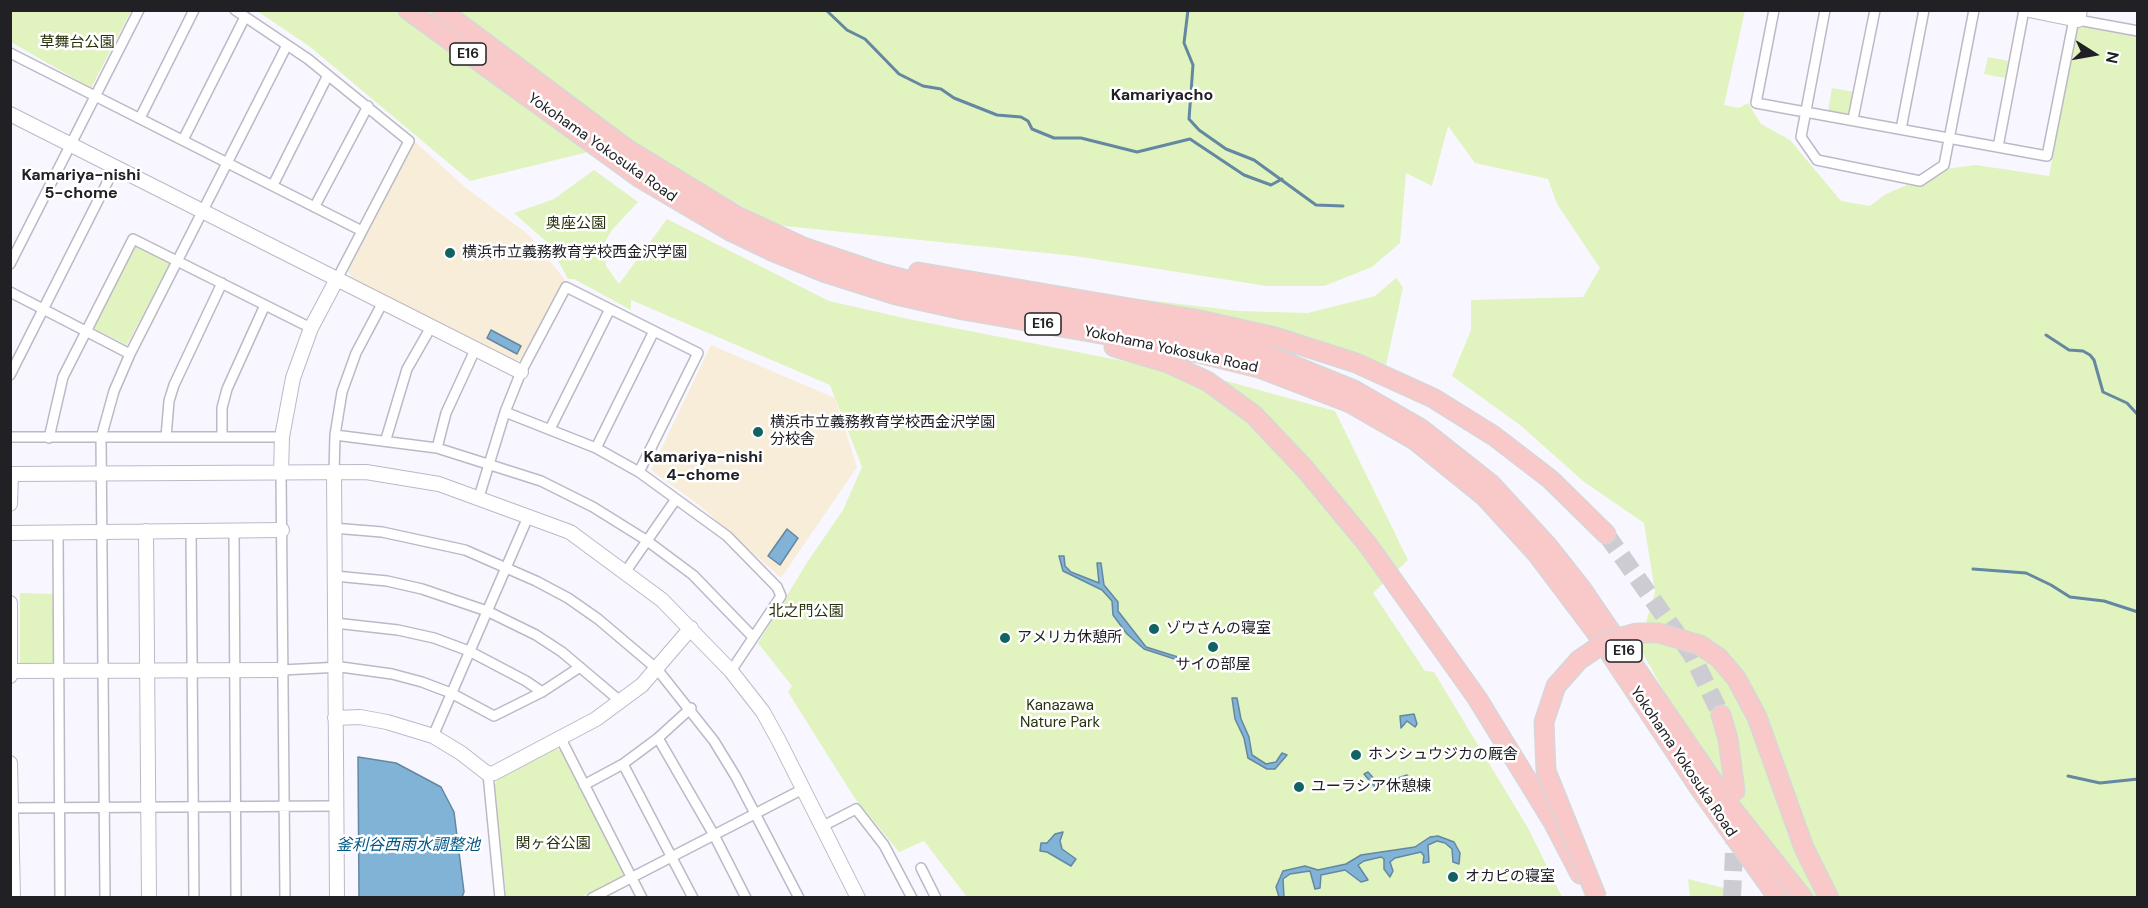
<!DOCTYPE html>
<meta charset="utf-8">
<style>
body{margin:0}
#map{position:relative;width:2148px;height:908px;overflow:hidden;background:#f8f7ff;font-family:"DM Sans",sans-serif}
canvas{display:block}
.frame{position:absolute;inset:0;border:12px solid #212025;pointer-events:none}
.north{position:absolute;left:2064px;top:24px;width:60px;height:60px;-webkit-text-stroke:4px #fff;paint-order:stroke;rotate:101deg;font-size:16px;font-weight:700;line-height:24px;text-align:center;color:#212025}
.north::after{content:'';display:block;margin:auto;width:21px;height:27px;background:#212025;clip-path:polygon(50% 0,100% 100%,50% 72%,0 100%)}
</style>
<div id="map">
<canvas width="2148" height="908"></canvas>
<div class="frame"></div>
<div class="north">N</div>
</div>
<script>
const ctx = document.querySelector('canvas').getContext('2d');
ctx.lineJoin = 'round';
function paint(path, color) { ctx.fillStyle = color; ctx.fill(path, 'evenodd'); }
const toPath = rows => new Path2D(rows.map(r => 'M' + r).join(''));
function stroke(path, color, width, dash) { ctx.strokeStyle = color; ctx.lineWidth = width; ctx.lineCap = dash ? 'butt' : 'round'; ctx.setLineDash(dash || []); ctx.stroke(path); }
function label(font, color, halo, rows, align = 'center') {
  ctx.font = font + ' "DM Sans","Noto Sans JP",sans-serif'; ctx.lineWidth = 5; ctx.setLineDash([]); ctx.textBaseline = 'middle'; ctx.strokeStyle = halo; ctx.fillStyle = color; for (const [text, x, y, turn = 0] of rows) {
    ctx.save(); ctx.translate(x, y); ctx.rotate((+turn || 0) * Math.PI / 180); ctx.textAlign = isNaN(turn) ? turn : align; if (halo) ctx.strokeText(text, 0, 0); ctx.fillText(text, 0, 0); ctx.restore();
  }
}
paint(toPath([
 [414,141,465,187,529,235,565,280,524,358,517,361,351,278,348,271],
 [711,345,835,398,857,467,781,578,699,505,651,470]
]), '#f8edd8');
paint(toPath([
 [11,10,131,10,131,11,91,88,11,42],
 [257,11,1745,11,1724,105,1739,108,1748,103,1761,124,1790,140,1841,201,1870,206,1886,194,1907,185,1921,186,1945,169,1976,165,2049,176,2077,27,2082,25,2137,35,2137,897,1814,897,1776,853,1721,781,1679,719,1639,646,1655,592,1644,523,1583,481,1520,425,1452,376,1471,330,1471,300,1583,297,1600,268,1557,204,1548,179,1475,163,1448,126,1432,186,1406,173,1400,243,1372,267,1324,286,1267,286,1075,256,775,225,629,142,470,181,309,46],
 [1988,57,2009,61,2005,78,1984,74],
 [1832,88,1855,92,1851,111,1846,114,1828,111],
 [594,170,638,202,612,230,603,245,606,266,619,284,667,219,829,301,908,319,1226,381,1335,411,1408,560,1373,593,1425,671,1434,672,1528,828,1562,897,967,897,924,841,899,852,854,797,788,692,792,686,758,643,808,561,843,510,862,467,830,385,631,300,631,310,574,279,568,279,550,245,514,213,554,199],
 [134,245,139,245,171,261,127,345,93,328],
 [1396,278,1403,287,1386,365,1300,335,1114,296,1238,311,1308,313,1375,296],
 [20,593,55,594,56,663,53,668,20,667],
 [555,749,562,750,625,870,622,878,581,897,506,897,494,786,498,779],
 [1688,879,1724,888,1724,897,1690,897]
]), '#e1f3bf');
const water = toPath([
 [491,330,521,346,517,354,487,338,491,330],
 [787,529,798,538,780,565,768,556,787,529],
 [1059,556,1064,556,1065,566,1071,572,1099,583,1097,563,1101,563,1104,585,1118,602,1118,611,1146,647,1197,663,1196,666,1144,649,1127,634,1113,615,1112,601,1102,590,1063,571,1059,556],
 [1232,698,1237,698,1241,719,1249,737,1252,755,1266,764,1276,762,1282,753,1287,755,1275,769,1267,769,1248,758,1244,738,1235,719,1232,698],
 [1414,714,1417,724,1415,727,1407,721,1401,728,1400,716,1414,714],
 [358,757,396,763,441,787,454,812,464,892,462,897,359,897,358,757],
 [1368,772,1376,781,1383,783,1407,775,1410,780,1400,785,1374,786,1364,774,1368,772],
 [1063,832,1060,841,1062,849,1076,859,1071,866,1047,852,1040,851,1041,843,1047,843,1055,834,1063,832],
 [1438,836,1454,842,1460,853,1459,864,1453,862,1452,849,1445,843,1437,841,1428,845,1429,862,1423,863,1424,856,1421,852,1395,858,1390,862,1393,871,1390,877,1384,869,1384,859,1381,857,1364,861,1358,865,1368,880,1361,882,1345,870,1321,875,1320,888,1315,889,1310,871,1290,874,1283,879,1284,897,1279,897,1276,887,1283,871,1305,866,1318,870,1346,864,1361,855,1415,847,1430,837,1438,836]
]);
paint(water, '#81b3d7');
stroke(water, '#6487a2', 1.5);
stroke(toPath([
 [826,10,847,30,865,39,899,74,923,86,941,89,954,98,997,115,1021,117,1028,121,1032,129,1054,138,1081,138,1137,152,1190,139,1244,175,1271,185,1282,179],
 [1188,10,1184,43,1193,65,1189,119,1199,130,1226,149,1254,160,1316,205,1343,206],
 [2046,335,2069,350,2083,351,2090,355,2094,360,2103,392,2127,403,2138,415],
 [1973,569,2026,573,2051,585,2070,597,2104,601,2138,612],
 [2068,776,2100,783,2138,779]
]), '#6487a2', 3);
stroke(toPath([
 [1606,534,1692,655,1721,715],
 [1732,898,1735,828]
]), '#cdccd3', 18, [18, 9]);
const street = toPath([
 [235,10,308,59,409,141,337,279],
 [1774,10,1756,103,2047,156,2074,19],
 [1825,10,1801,137,1817,160,1920,181,1944,165,1974,10],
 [2078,20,2138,31],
 [10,53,362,231],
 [140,118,194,10],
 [1853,119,1875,10],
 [1901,129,1924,10],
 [183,140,245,17],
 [1998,147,2024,10],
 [273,185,328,75],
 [315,206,368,106],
 [10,264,139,10],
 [10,292,130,354],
 [10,375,115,167],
 [505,412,596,448,639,472,727,536,777,587,781,596,731,671],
 [550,429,610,309],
 [335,435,437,448,541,481,593,507,646,540,693,575,753,637],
 [10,437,282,437],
 [166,437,169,401,174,385,222,283],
 [222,437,222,408,227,389,265,305],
 [49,438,63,377,133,239,311,328],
 [386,439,407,369,431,327],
 [437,448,446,413,475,350],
 [596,448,654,331],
 [281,473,285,898],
 [334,473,335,435,342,392,356,353,383,302],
 [479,497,505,412,521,372,566,287,698,353,639,472],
 [333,528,382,532,465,550,536,581,568,598,598,619,657,669,714,741,736,777,799,898],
 [191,531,194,898],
 [234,531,236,898],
 [58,532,60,898],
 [626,571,676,499],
 [335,576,387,581,422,589,487,611,536,635,562,652,620,701],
 [335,623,398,630,434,638,469,651,526,681,542,692],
 [282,670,341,667,392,674,422,682,451,693,494,716,542,692,580,667],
 [433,736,528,517],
 [658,738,714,835,746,898],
 [561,739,642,898],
 [623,764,693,898],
 [488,774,500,898],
 [584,785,623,764,658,738,691,708],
 [12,808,335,806],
 [823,826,856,809,884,845,912,898],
 [921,868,936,898],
 [105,898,101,438,114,391,130,354,287,45],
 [592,898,803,789]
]);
const secondary = toPath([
 [2029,10,2078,20,2080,10],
 [10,114,521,372],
 [281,473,282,437,293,378,311,328,337,279],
 [334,473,337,898],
 [10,474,366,472,439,484,570,532,662,600,731,671,763,712,779,741,858,898],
 [10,504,11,474],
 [146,531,149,898],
 [10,533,282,530],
 [10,603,10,676],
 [11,671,282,670],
 [335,718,360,717,387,722,433,736,461,753,488,774,494,773,596,719,642,685,691,628],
 [10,763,13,898]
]);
const highway = toPath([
 [408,10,640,178,730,231,774,252,826,273,896,295,963,310,1170,346,1259,368,1350,403,1416,441,1484,496,1537,554,1595,631,1700,789,1778,898],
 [441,10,627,149,737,216,803,247,880,273,938,288,1174,331,1263,353,1354,390,1420,428,1491,484,1547,545,1581,588,1727,802,1803,898],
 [918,272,1200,320,1275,337,1356,363,1433,398,1494,436,1550,479,1606,534],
 [1114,347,1168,363,1207,381,1254,415,1305,469,1368,545,1477,698,1553,822,1580,874],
 [1637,633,1659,633,1700,645,1719,658,1736,678,1757,717,1804,848,1829,898],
 [1721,715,1728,739,1735,791]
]);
stroke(street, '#bcb9c6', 12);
stroke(secondary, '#bcb9c6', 16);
stroke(highway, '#d7d7d8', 21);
stroke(street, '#fff', 9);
stroke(secondary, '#fff', 14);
stroke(highway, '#f9c8c9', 18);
const highwayBridge = toPath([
 [1597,898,1546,771,1544,722,1556,686,1579,660,1607,641,1637,633]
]);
stroke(highwayBridge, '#d7d7d8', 21, []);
stroke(highwayBridge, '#f9c8c9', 18);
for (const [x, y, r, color] of [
 [450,253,6,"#116263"],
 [758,432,6,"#116263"],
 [1154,629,6,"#116263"],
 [1005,638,6,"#116263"],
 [1213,647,6,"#116263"],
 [1356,755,6,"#116263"],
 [1299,787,6,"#116263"],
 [1453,877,6,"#116263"]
]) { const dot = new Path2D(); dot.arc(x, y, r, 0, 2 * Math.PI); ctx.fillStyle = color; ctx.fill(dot); stroke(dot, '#fff', 2); }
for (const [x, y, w] of [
 [468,54,36],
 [1043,324,36],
 [1624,651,36]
]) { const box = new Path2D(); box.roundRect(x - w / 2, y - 11, w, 22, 4.5); ctx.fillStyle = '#fff'; ctx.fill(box); stroke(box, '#212025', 1.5); }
label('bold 14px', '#212025', null, [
 ["E16",468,54],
 ["E16",1043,324],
 ["E16",1624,651]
]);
label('15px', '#27320a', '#fff', [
 ["草舞台公園",77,43],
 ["奥座公園",576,224],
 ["北之門公園",806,612],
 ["Kanazawa",1060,706],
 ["Nature Park",1060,723],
 ["関ヶ谷公園",553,844]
]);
label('15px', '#212025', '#fff', [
 ["Yokohama Yokosuka Road",602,148,35],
 ["Yokohama Yokosuka Road",1171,350,12],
 ["Yokohama Yokosuka Road",1683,762,56]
]);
label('15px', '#212025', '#fff', [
 ["横浜市立義務教育学校西金沢学園",462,253],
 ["横浜市立義務教育学校西金沢学園",770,423],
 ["分校舎",770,440],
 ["ゾウさんの寝室",1166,629],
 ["アメリカ休憩所",1017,638],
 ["サイの部屋",1213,665,"center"],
 ["ホンシュウジカの厩舎",1368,755],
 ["ユーラシア休憩棟",1311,787],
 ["オカピの寝室",1465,877]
], 'left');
label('bold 16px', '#212025', '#fff', [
 ["Kamariyacho",1162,96],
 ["Kamariya-nishi",81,176],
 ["5-chome",81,194],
 ["Kamariya-nishi",703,458],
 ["4-chome",703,476]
]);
label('italic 16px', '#005886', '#fff', [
 ["釜利谷西雨水調整池",408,846]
]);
</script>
